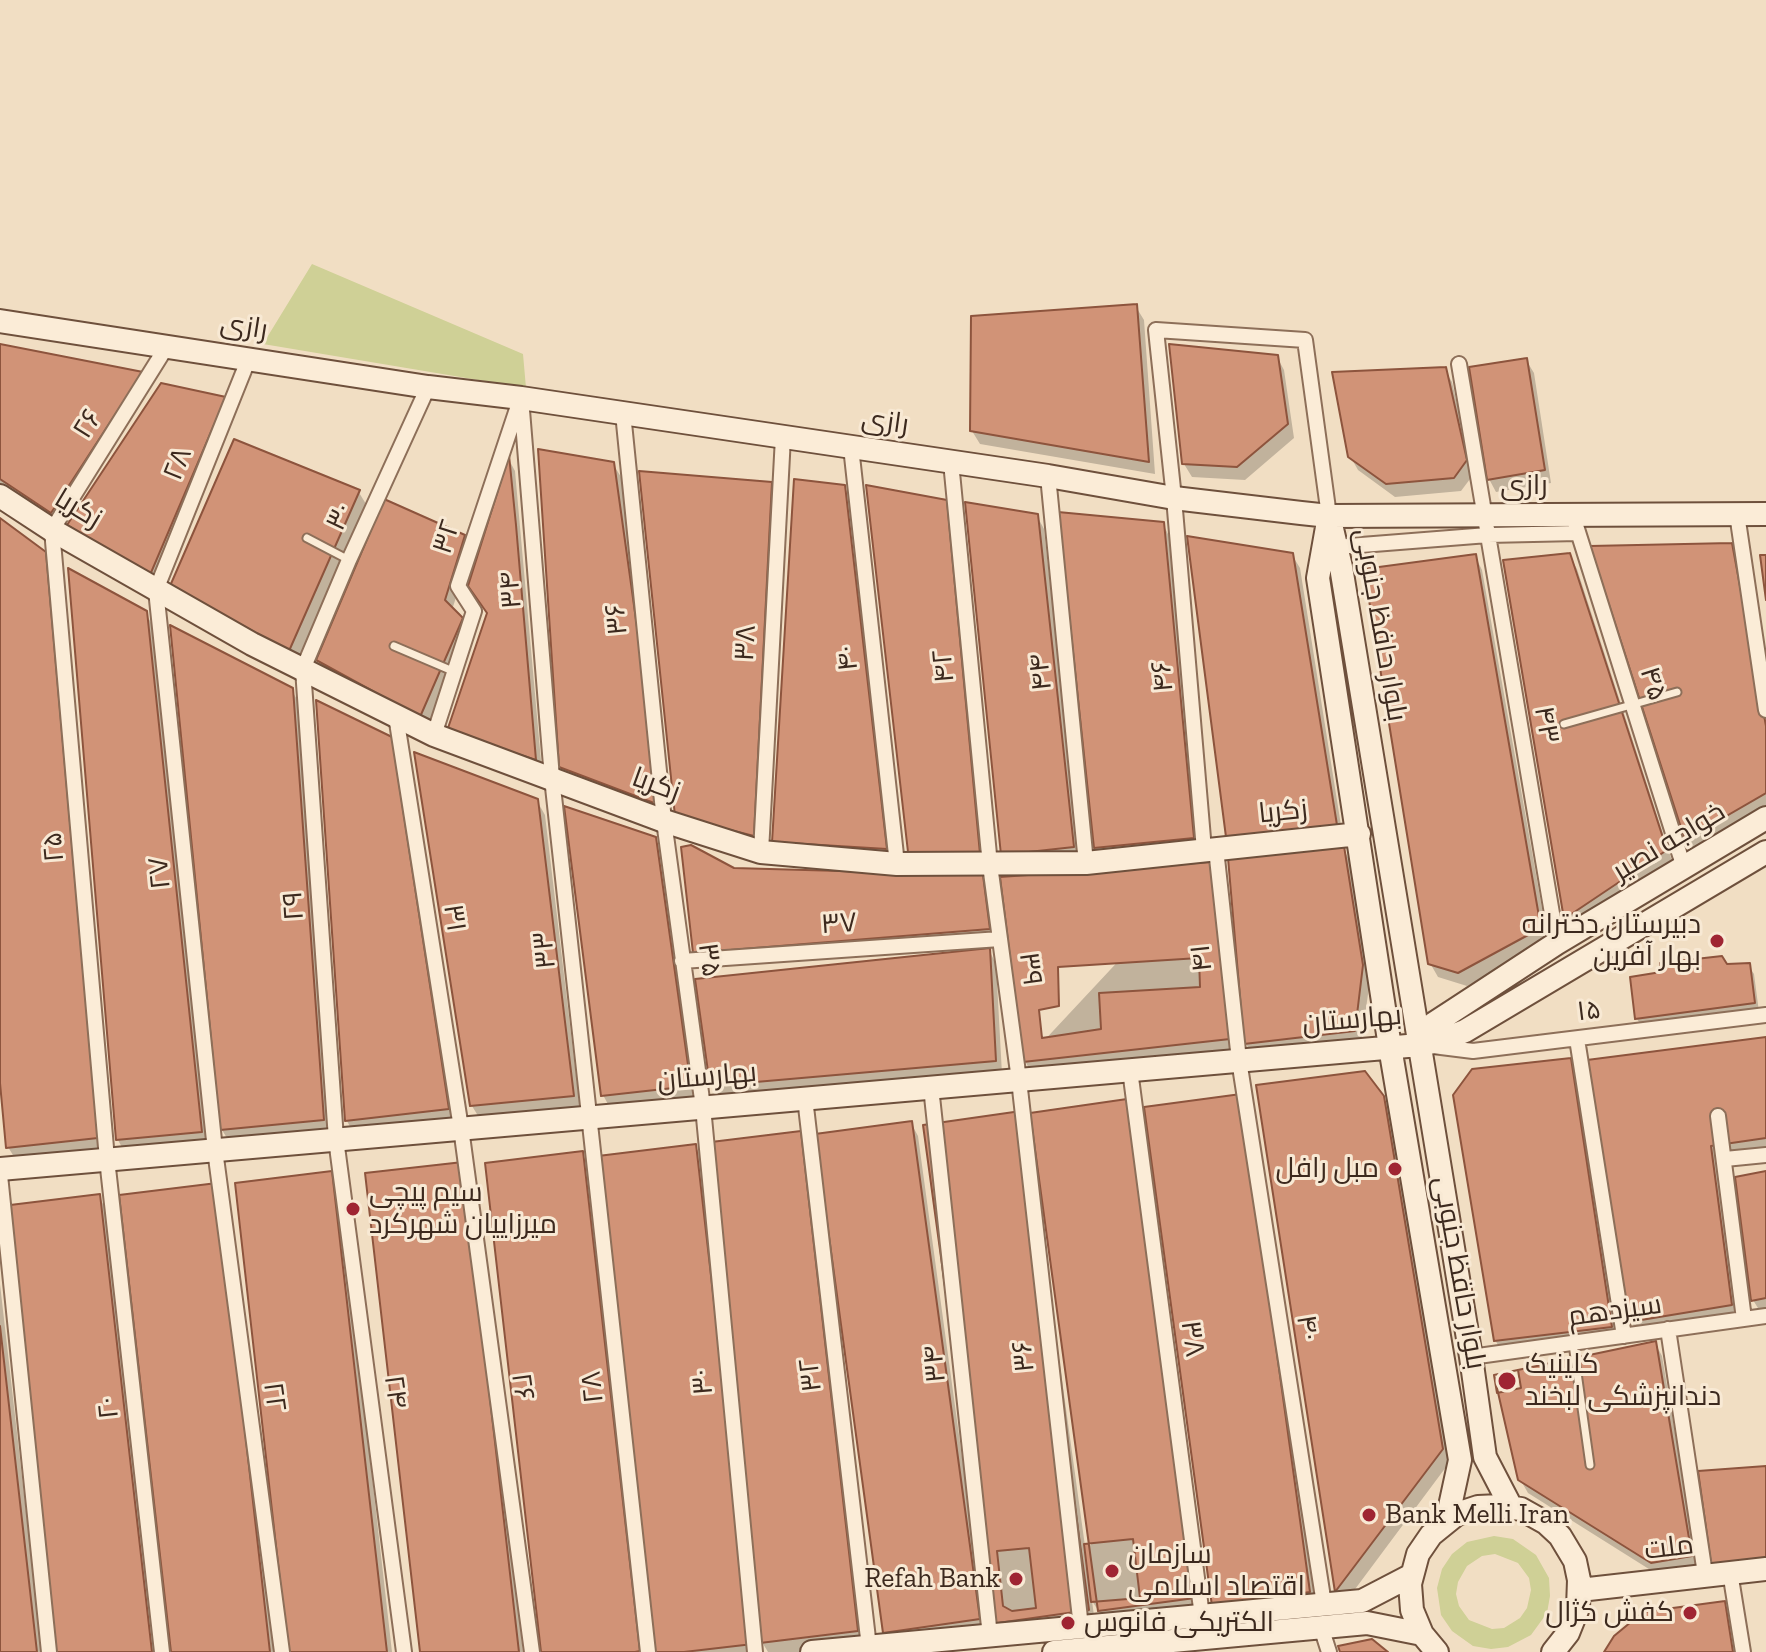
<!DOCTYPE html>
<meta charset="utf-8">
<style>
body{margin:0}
canvas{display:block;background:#f1dec3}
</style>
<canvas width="1766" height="1652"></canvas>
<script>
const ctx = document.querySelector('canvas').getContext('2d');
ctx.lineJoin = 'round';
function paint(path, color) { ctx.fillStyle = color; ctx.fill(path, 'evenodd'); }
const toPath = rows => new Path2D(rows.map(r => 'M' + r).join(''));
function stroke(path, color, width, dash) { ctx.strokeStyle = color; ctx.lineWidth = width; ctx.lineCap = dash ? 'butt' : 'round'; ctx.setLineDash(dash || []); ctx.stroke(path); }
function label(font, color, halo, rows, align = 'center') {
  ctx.font = font + ' "Zilla Slab",Cairo,serif'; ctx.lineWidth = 6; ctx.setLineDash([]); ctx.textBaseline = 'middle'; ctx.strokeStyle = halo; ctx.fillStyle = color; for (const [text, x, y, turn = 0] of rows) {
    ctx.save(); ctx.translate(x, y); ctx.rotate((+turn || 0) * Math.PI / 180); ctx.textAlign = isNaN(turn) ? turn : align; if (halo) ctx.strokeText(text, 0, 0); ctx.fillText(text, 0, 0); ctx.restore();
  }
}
paint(toPath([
 [312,264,523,354,526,388,263,344],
 [1494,1536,1513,1539,1536,1555,1549,1578,1550,1596,1547,1613,1531,1635,1508,1647,1491,1649,1473,1646,1452,1631,1441,1615,1437,1588,1442,1569,1452,1554,1467,1542],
 [1495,1554,1518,1563,1529,1578,1531,1590,1527,1608,1520,1618,1504,1628,1492,1629,1469,1620,1459,1606,1456,1594,1458,1582,1467,1566,1482,1556]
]), '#cfd096');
paint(toPath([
 [1136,307,1144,320,1155,474,980,444,972,431],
 [0,346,142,374,59,525,0,485],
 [1277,357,1284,370,1294,438,1245,480,1192,477,1184,464],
 [1526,360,1534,373,1551,483,1496,492,1489,479],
 [1444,369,1452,382,1473,475,1461,491,1395,497,1358,470,1350,456],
 [225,399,232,412,157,586,77,539,69,526],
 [509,460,515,471,542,772,456,744,488,614,470,586],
 [613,464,621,477,668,818,569,780,561,766],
 [771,484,779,497,761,848,685,829],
 [844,486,852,500,893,862,781,855,774,841],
 [358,491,366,504,296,663,180,599],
 [945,502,953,515,985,852,913,850,918,865,910,851],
 [1037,516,1044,529,1080,860,1010,867],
 [0,521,44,554,52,567,104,1150,16,1160,8,1147,0,1062],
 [1163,524,1170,538,1200,851,1104,861,1096,848],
 [463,536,471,550,452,610,469,633,428,729,326,673,318,660],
 [1731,545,1738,558,1766,706,1766,811,1694,852,1687,839,1593,548],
 [1292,555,1300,568,1343,838,1236,850,1228,837],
 [1569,555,1577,569,1673,864,1573,930,1566,918,1505,561],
 [1475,556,1482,570,1548,942,1467,986,1438,977,1430,963],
 [145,612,153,626,208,1145,125,1153,118,1140],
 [291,689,299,703,330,1132,230,1143,222,1130],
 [391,738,399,752,455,1122,354,1134,347,1121],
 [537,801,545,815,580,1109,480,1119,472,1106],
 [655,839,663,853,698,1099,610,1108,603,1095],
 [1343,849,1351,862,1370,980,1361,1044,1254,1057,1246,1044],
 [1209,864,1217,877,1236,1052,1032,1074,1025,1061],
 [734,870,982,877,989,891,997,942,702,965,695,952],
 [989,950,996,964,1002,1074,720,1098,712,1085],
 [1748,965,1754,974,1759,1012,1643,1028,1637,1019],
 [1766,1039,1766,1152,1717,1159,1739,1318,1638,1334,1631,1321,1589,1062],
 [1570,1060,1578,1073,1618,1340,1503,1353,1495,1340],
 [1259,1087,1383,1097,1391,1111,1449,1463,1344,1604,1337,1592],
 [1248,1109,1316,1605,1222,1619],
 [1032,1115,1201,1611,1107,1624,1092,1601,1095,1623,1001,1636,993,1623,1027,1127,1085,1546,1091,1545],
 [911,1123,918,1136,986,1632,892,1645,885,1632],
 [799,1134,807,1147,864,1644,800,1652,768,1652,762,1642],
 [695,1146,703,1159,759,1652,657,1652],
 [582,1154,590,1167,645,1652,543,1652],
 [331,1173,339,1186,392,1652,290,1652],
 [1766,1173,1766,1312,1761,1313,1753,1300],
 [469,1177,523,1652,422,1652],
 [99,1196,106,1210,157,1652,55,1652],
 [223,1199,275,1652,173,1652],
 [0,1284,42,1652,0,1652],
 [1655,1343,1662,1356,1698,1569,1660,1576,1528,1493,1520,1479],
 [1723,1603,1731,1617,1737,1652,1606,1652]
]), '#0003');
const building = toPath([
 [1137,304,1149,462,970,431,971,316,1137,304],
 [0,344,143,372,51,513,0,479,0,344],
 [1169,344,1278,355,1288,424,1237,467,1182,464,1169,344],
 [1527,358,1545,470,1487,480,1469,367,1527,358],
 [1446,367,1467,460,1454,478,1386,484,1348,457,1332,372,1446,367],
 [161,383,226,397,150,575,67,525,161,383],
 [234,439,360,490,289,651,170,586,234,439],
 [538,449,614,462,662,806,559,767,538,449],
 [509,455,516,525,536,760,447,731,487,613,468,586,509,455],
 [639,471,772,482,754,836,675,816,639,471],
 [794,479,845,485,887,849,772,842,794,479],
 [866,485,947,500,980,854,908,852,866,485],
 [384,499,465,535,445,600,463,618,420,717,316,660,384,499],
 [965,502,1038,514,1074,847,1001,855,965,502],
 [1058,512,1164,522,1194,838,1094,848,1058,512],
 [0,518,46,552,98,1138,6,1148,0,1083,0,518],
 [1187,536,1293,553,1337,825,1226,837,1187,536],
 [1732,543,1766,726,1766,793,1685,840,1590,546,1732,543],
 [1570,553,1667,850,1564,919,1503,560,1570,553],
 [1476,554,1541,928,1458,973,1428,964,1364,569,1476,554],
 [1760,555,1766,555,1766,600,1760,555],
 [68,568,147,611,202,1132,116,1140,68,568],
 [170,625,293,688,324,1120,220,1130,170,625],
 [316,700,392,737,449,1109,345,1121,316,700],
 [414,752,538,799,574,1096,470,1106,414,752],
 [564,806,656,837,691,1086,601,1096,564,806],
 [691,845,734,868,983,875,990,929,693,953,681,847,691,845],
 [1344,846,1363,965,1355,1031,1244,1044,1228,858,1344,846],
 [1210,862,1230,1039,1023,1062,1000,877,1210,862],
 [990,948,996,1061,710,1086,695,979,990,948],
 [1722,956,1727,964,1750,963,1755,1003,1635,1019,1630,977,1661,972,1660,963,1722,956],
 [1199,958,1200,987,1099,993,1101,1029,1042,1038,1039,1010,1059,1006,1058,967,1199,958],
 [1766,1037,1766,1138,1711,1146,1732,1305,1629,1322,1587,1060,1766,1037],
 [1571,1058,1612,1327,1494,1341,1453,1095,1472,1069,1571,1058],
 [1365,1071,1384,1096,1443,1449,1335,1592,1256,1085,1365,1071],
 [1241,1094,1310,1592,1212,1606,1144,1107,1241,1094],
 [1127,1099,1195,1598,1098,1611,1030,1113,1127,1099],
 [1021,1111,1089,1610,991,1624,923,1125,1021,1111],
 [912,1121,980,1619,883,1633,815,1134,912,1121],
 [801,1131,858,1631,760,1643,703,1143,801,1131],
 [696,1144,753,1644,684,1652,655,1652,598,1156,696,1144],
 [583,1151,640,1651,635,1652,541,1652,485,1163,583,1151],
 [463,1162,519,1652,420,1652,365,1173,463,1162],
 [332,1171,387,1652,288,1652,235,1183,332,1171],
 [1766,1171,1766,1298,1751,1301,1735,1177,1766,1171],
 [217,1183,270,1652,171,1652,119,1195,217,1183],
 [100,1194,152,1652,53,1652,2,1206,100,1194],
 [0,1326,37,1652,0,1652,0,1326],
 [1656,1341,1692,1556,1651,1563,1518,1480,1494,1375,1656,1341],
 [1518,1370,1521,1388,1497,1393,1494,1375,1518,1370],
 [1766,1466,1766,1559,1711,1564,1698,1471,1766,1466],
 [1133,1539,1140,1598,1091,1602,1084,1544,1133,1539],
 [1029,1548,1036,1608,1012,1611,1003,1606,997,1551,1029,1548],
 [1725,1601,1733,1652,1604,1652,1614,1636,1643,1612,1725,1601],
 [1372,1639,1388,1652,1340,1652,1338,1646,1372,1639]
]);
paint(building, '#d19377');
stroke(building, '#8d543d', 2);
const lane = toPath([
 [307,538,349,560],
 [394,646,455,672],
 [1564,724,1677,692],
 [1573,1344,1590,1465]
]);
const street = toPath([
 [249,358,156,590,215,1150,282,1652],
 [1459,364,1557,943],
 [521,398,552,778,648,1652],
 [623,413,664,821,703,1107,755,1652],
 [851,447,897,864],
 [951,462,990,865,1019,1080,1081,1627],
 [1048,476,1086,863],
 [1737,514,1766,710],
 [1573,516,1684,868],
 [1336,547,1488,535,1578,533],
 [396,716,461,1128,532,1652],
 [434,735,474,611,458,586,518,406],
 [1216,849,1239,1060,1324,1604],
 [1204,850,1174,498,1156,330,1305,340,1329,516],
 [761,852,783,437],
 [682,961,1000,939],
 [1577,1039,1624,1336],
 [1433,1046,1473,1051,1766,1015],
 [1130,1070,1202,1616],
 [931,1087,990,1636],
 [805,1098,869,1647],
 [1718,1116,1744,1319],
 [1725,1159,1766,1155],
 [0,1175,49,1652],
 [1668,1329,1705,1574],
 [1471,1357,1766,1316],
 [1730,1572,1743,1652],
 [1321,1627,1329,1652],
 [162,1652,107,1159,52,530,167,346],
 [404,1652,336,1139,303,669,349,560,428,387]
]);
const secondary = toPath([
 [0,321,428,387,521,398,1048,476,1174,498,1301,513,1329,516,1766,514],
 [0,496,52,530,252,644,434,735,664,821,761,852,897,864,1086,863,1359,834],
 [1419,1045,1433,1024,1453,1011,1557,943,1766,818],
 [0,1169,1419,1045,1443,1040,1465,1031,1766,852],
 [1447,1520,1460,1460,1390,1047,1318,578,1329,516,1341,567,1471,1357,1485,1457,1511,1507],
 [1580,1590,1766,1569],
 [812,1652,1362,1601,1412,1575],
 [1054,1652,1367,1623,1422,1634],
 [1437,1652,1422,1634,1412,1610,1410,1584,1418,1554,1431,1535,1457,1514,1478,1507,1500,1506,1521,1509,1546,1523,1560,1536,1575,1561,1579,1580,1578,1608,1568,1633,1553,1652]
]);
stroke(lane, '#8d6f59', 11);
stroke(street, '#8d6f59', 18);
stroke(secondary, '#6e503c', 26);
stroke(lane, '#fbecd7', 7);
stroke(street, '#fbecd7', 14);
stroke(secondary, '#fbecd7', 22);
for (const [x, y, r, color] of [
 [1717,941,8,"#9f2533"],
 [1395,1169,8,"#9f2533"],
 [353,1209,8,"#9f2533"],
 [1507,1381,10,"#9f2533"],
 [1369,1515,8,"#9f2533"],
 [1112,1571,8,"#9f2533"],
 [1016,1579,8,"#9f2533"],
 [1690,1613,8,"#9f2533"],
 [1068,1623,8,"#9f2533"]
]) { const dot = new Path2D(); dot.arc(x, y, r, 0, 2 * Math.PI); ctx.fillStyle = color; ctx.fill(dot); stroke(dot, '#f8e9d4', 3); }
label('28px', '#3c291e', '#f8e9d4', [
 ["رازی",244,327,9],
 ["رازی",885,422,8],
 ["۲۶",88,424,-58],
 ["۲۸",178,464,-68],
 ["رازی",1524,486],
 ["زکریا",78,509,31],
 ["۳۰",340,517,-65],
 ["۳۲",447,537,-72],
 ["۳۴",511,590,-95],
 ["۳۶",617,619,-96],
 ["بلوار حافظ جنوبی",1380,625,80],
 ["۳۸",746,643,-87],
 ["۴۰",848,658,-96],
 ["۴۲",944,666,-95],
 ["۴۴",1041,672,-96],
 ["۴۶",1163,676,-95],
 ["۴۵",1653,684,72],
 ["۴۳",1546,725,80],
 ["زکریا",656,785,20],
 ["زکریا",1283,812,-6],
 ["خواجه نصیر",1669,842,-31],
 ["۲۵",54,847,-95],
 ["۲۷",160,873,-96],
 ["۲۹",294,906,-94],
 ["۳۱",454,918,81],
 ["۳۷",839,924,-4],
 ["۳۳",545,950,-96],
 ["۴۱",1202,958,-96],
 ["۳۵",709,960,82],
 ["۳۹",1030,969,82],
 ["۱۵",1589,1011,-7],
 ["بهارستان",1352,1020,-5],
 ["بهارستان",707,1077,-5],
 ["بلوار حافظ جنوبی",1459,1273,80],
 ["سیزدهم",1615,1311,-8],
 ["۴۰",1307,1328,81],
 ["۳۸",1192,1339,82],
 ["۳۶",1024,1356,-96],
 ["۳۴",935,1364,-96],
 ["۳۲",811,1375,-97],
 ["۳۰",703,1382,-95],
 ["۲۶",522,1387,82],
 ["۲۸",593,1387,-96],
 ["۲۴",395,1392,82],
 ["۲۲",274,1397,82],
 ["۲۰",109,1408,-96],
 ["ملت",1669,1548,-7]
]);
label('28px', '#3c291e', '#f8e9d4', [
 ["دبیرستان دخترانه",1701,925,"right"],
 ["بهار آفرین",1701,957,"right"],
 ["مبل رافل",1379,1169,"right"],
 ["سیم پیچی",369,1193],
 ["میرزاییان شهرکرد",369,1225],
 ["کلینیک",1525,1365],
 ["دندانپزشکی لبخند",1525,1397],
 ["Bank Melli Iran",1385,1515],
 ["سازمان",1128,1555],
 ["اقتصاد اسلامی",1128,1587],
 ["Refah Bank",1000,1579,"right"],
 ["کفش کژال",1674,1613,"right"],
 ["الکتریکی فانوس",1084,1623]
], 'left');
</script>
